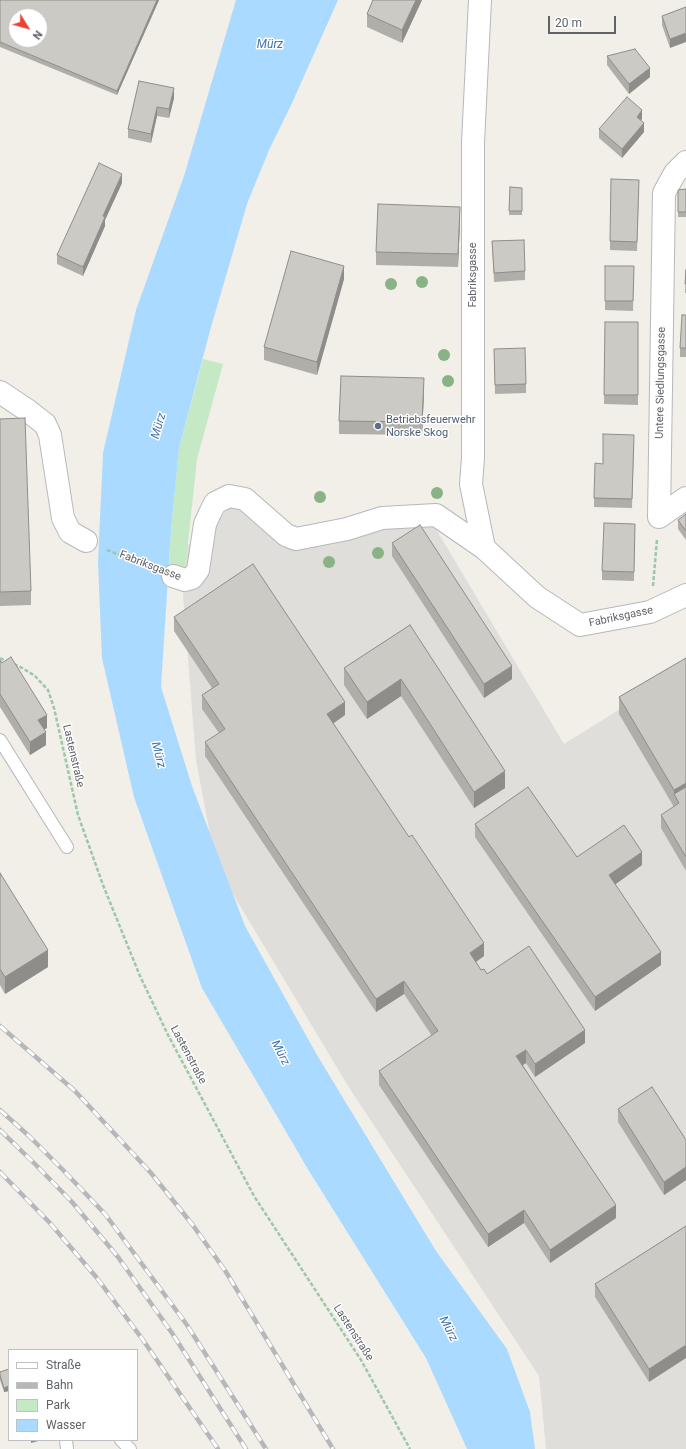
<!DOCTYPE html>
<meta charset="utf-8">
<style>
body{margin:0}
#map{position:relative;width:686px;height:1449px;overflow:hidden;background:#f1efe8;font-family:Roboto,sans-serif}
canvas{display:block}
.legend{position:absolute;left:8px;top:1349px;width:130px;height:92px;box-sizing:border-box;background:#fff;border:1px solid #bfc1c3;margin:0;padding:5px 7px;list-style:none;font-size:12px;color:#5f6368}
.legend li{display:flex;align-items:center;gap:8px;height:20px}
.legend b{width:20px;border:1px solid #bfc1c3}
.north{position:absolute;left:8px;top:8px;width:40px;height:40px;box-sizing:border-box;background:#fff;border:1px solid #bfc1c3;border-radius:50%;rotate:127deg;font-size:11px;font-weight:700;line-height:16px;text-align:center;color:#5f6368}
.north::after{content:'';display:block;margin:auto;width:14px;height:18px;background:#ea4335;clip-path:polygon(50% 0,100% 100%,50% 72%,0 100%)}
.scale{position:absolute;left:548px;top:16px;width:68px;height:18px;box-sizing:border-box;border:2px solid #5f6368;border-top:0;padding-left:5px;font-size:12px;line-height:14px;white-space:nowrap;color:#5f6368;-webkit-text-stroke:3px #fff;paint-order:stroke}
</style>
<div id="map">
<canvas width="686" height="1449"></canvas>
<ul class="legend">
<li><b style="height:5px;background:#fff"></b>Straße</li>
<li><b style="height:5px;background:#b6b7b8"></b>Bahn</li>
<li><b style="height:11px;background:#c5e8c5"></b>Park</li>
<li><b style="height:11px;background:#aadaff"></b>Wasser</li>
</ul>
<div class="north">N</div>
<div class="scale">20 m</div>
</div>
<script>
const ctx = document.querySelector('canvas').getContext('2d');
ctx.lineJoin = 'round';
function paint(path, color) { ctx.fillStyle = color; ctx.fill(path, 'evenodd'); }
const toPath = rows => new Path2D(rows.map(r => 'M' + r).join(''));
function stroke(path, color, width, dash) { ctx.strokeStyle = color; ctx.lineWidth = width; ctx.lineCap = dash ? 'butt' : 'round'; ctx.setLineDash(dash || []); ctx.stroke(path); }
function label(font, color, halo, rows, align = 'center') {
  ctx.font = font + ' Roboto,sans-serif'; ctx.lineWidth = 3; ctx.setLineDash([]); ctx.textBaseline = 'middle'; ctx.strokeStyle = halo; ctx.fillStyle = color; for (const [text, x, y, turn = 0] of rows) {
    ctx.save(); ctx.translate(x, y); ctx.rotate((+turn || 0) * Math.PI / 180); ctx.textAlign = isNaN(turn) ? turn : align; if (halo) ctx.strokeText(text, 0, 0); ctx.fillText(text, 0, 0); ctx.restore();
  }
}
paint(toPath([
 [233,505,290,544,350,531,433,524,564,744,686,668,686,1449,546,1449,539,1376,348,1086,216,866,196,760,183,595,187,546]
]), '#e0deda');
paint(toPath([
 [203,359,223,364,197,459,185,570,169,566,171,530,179,448]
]), '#c5e8c5');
paint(toPath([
 [236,0,338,0,292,103,269,150,247,204,211,327,179,448,171,530,161,687,192,786,245,926,317,1055,436,1251,507,1349,530,1412,535,1449,467,1449,426,1358,309,1171,202,988,134,797,102,658,98,562,103,453,136,310,184,176]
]), '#aadaff');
const lane = toPath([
 [0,740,67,847],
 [66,1440,67,1449],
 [121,1440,130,1449]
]);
const street = toPath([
 [480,0,473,143,473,458,471,484,484,548],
 [0,392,27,410,45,424,50,435,63,518,70,532,86,541],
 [659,517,664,193,675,173,686,162],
 [659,517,686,498],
 [173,576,185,580,192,578,198,570,205,524,210,513,215,503,229,496,245,499,286,535,296,539,347,529,382,518,436,515,484,548,537,597,580,625,650,612,686,595]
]);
stroke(lane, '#b5b8bc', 14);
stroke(street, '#b5b8bc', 24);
stroke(toPath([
 [107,550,153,568],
 [653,586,657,539],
 [0,658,8,662],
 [14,664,24,669,35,676,48,690,54,708,78,815,103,885,140,976,168,1035,254,1196,361,1360,410,1449]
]), '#9cc7a9', 2.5, [4, 2]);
stroke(lane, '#fff', 12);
stroke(street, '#fff', 22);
const rail = toPath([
 [0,1026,75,1091,151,1173,192,1224,226,1272,333,1449],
 [0,1110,29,1136,64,1171,105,1214,187,1325,266,1449],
 [0,1130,34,1163,72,1202,118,1257,172,1333,246,1449],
 [0,1172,49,1222,97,1278,143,1340,218,1449]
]);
stroke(rail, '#b6b7b8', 4.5);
stroke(rail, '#fff', 3, [9]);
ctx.fillStyle = '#89b387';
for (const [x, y] of [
 [422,282],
 [391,284],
 [444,355],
 [448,381],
 [437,493],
 [320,497],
 [378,553],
 [329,562]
]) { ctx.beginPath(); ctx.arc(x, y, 6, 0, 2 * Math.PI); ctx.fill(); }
paint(toPath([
 [0,0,159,0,117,95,0,47],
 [373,0,422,0,402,43,367,27,367,14],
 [686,7,670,48,662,25,662,16],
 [607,56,650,77,629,94,607,65],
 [139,81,174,98,169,118,157,116,151,143,128,138,128,129],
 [642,119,641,120,644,132,622,158,599,138,599,129],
 [122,183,105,220,105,226,83,276,57,264,57,255],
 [510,187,522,188,522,215,509,215],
 [639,189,637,251,610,250,610,241],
 [686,189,686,217,678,217,678,190],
 [460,220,458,267,376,265,376,252],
 [492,241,525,271,525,280,494,282],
 [605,266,634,266,633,311,605,310],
 [686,270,686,293,685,293],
 [344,279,317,375,264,360,264,347],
 [686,315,686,357,680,357,680,348],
 [605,322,638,322,638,405,604,404],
 [494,349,526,384,526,393,495,394],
 [424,392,422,435,339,434,339,421],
 [0,419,31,591,31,605,0,606],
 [634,444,632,508,594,507,594,498,603,464],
 [686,514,686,540,678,529,678,520],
 [635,524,634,581,602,580,602,571],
 [392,543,512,679,484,698,392,556],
 [174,617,345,715,333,723,484,956,476,962,481,970,585,1043,535,1077,526,1063,523,1065,616,1218,550,1263,524,1223,488,1247,379,1085,379,1071,432,1036,404,994,376,1012,205,756,205,742,219,733,202,709,202,695,212,688,174,631],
 [410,625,505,788,474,808,401,696,367,719,344,685,344,668],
 [686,658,686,871,661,828,661,815,674,807,619,714,619,697],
 [0,660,47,728,44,729,46,745,30,755,0,707],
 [475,824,577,857,642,865,615,884,661,965,595,1011,475,837],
 [0,873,48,967,5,994,0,985],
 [618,1109,686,1140,686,1180,664,1195,618,1122],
 [686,1226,649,1382,595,1297,595,1284],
 [9,1369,9,1391,4,1392,0,1380,0,1372]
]), '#afaea9');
paint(toPath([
 [157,0,159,0,117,95,117,91],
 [416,0,422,0,402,43,402,30],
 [686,33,686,42,670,48,670,39],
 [650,68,650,77,629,94,629,84],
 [174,88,174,98,169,118,169,109],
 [157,107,157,116,151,143,151,134],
 [642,110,642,119,637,126,637,117],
 [644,123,644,132,622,158,622,149],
 [122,174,122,183,105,220,105,226,83,276,83,267,103,216],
 [460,207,460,220,458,267,458,254],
 [344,266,344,279,317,375,317,362],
 [424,378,424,392,422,435,422,422],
 [512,666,512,679,484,698,484,684],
 [401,679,401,696,367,719,367,702],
 [345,702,345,715,327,728,327,714],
 [47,715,47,728,38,733,38,720],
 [46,732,46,745,30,755,30,742],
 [505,771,505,788,474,808,474,792],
 [686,783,686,800,679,803,674,794,674,790],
 [642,852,642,865,609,889,609,875],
 [484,943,484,956,470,966,470,953],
 [48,950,48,967,5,994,5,977],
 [661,952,661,965,595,1011,595,997],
 [404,981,404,994,376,1012,376,999],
 [585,1030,585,1043,535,1077,535,1064],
 [526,1050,526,1063,516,1069,516,1056],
 [686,1167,686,1180,664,1195,664,1182],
 [616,1205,616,1218,550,1263,550,1250],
 [524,1210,524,1223,488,1247,488,1234],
 [686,1345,686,1358,649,1382,649,1369],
 [9,1386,9,1391,4,1392,4,1388],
 [31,1440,42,1440,31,1443]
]), '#8f8d8a');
const building = toPath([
 [0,0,157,0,117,91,0,42,0,0],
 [16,16,40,16,40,40,16,40,16,16],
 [373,0,416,0,402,30,367,14,373,0],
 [686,7,686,33,670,39,662,16,686,7],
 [635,49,650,68,629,84,607,56,635,49],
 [139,81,174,88,169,109,157,107,151,134,128,129,139,81],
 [627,97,642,110,637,117,644,123,622,149,599,129,627,97],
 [99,163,122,174,103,216,105,217,83,267,57,255,99,163],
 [611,179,639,180,637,242,610,241,611,179],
 [510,187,522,188,522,211,509,211,510,187],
 [686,189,686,212,678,212,678,190,686,189],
 [378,204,460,207,458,254,376,252,378,204],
 [524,240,525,271,494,273,492,241,524,240],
 [291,251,344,266,317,362,264,347,291,251],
 [605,266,634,266,633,301,605,301,605,266],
 [686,270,686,284,685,284,686,270],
 [682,315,686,315,686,348,680,348,682,315],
 [605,322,638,322,638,395,604,395,605,322],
 [525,348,526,384,495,385,494,349,525,348],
 [341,376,424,378,422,422,339,421,341,376],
 [25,418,31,591,0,592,0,419,25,418],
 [603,434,634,435,632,499,594,498,595,463,603,464,603,434],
 [686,514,686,531,678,520,686,514],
 [604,523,635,524,634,572,602,571,604,523],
 [420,525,512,666,484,684,392,543,420,525],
 [253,564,345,702,327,714,409,837,412,835,484,943,470,953,481,970,484,969,487,974,529,946,585,1030,535,1064,526,1050,516,1056,616,1205,550,1250,524,1210,488,1234,379,1071,438,1031,404,981,376,999,205,742,225,729,202,695,219,684,174,617,253,564],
 [410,625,505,771,474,792,401,679,367,702,344,668,410,625],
 [11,657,47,715,38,720,46,732,30,742,0,694,0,660,2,663,11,657],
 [686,658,686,783,674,790,619,697,686,658],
 [528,787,577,857,624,825,642,852,609,875,661,952,595,997,475,824,528,787],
 [686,787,686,857,661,815,679,803,674,794,686,787],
 [0,873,48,950,5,977,0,969,0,873],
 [652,1087,686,1140,686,1167,664,1182,618,1109,652,1087],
 [686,1226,686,1345,649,1369,595,1284,686,1226],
 [9,1369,9,1386,4,1388,0,1375,0,1372,9,1369]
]);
paint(building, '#cccac5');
stroke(building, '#8f8d8a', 1);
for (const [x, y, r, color] of [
 [378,426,4,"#5c6f8a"]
]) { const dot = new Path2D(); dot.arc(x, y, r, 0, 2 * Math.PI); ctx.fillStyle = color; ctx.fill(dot); stroke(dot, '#fff', 1.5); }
label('11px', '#5f6368', '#fff', [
 ["Fabriksgasse",473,275,-90],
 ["Untere Siedlungsgasse",661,383,-89],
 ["Fabriksgasse",150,566,21],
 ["Fabriksgasse",621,617,-12],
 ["Lastenstraße",73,756,77],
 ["Lastenstraße",188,1055,62],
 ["Lastenstraße",353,1333,57]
]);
label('11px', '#4e5e75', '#fff', [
 ["Betriebsfeuerwehr",386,420],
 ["Norske Skog",386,433]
], 'left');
label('italic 12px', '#4174aa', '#fff', [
 ["Mürz",270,45],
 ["Mürz",159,426,-74],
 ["Mürz",158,755,75],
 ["Mürz",280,1053,62],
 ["Mürz",448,1329,62]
]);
</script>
